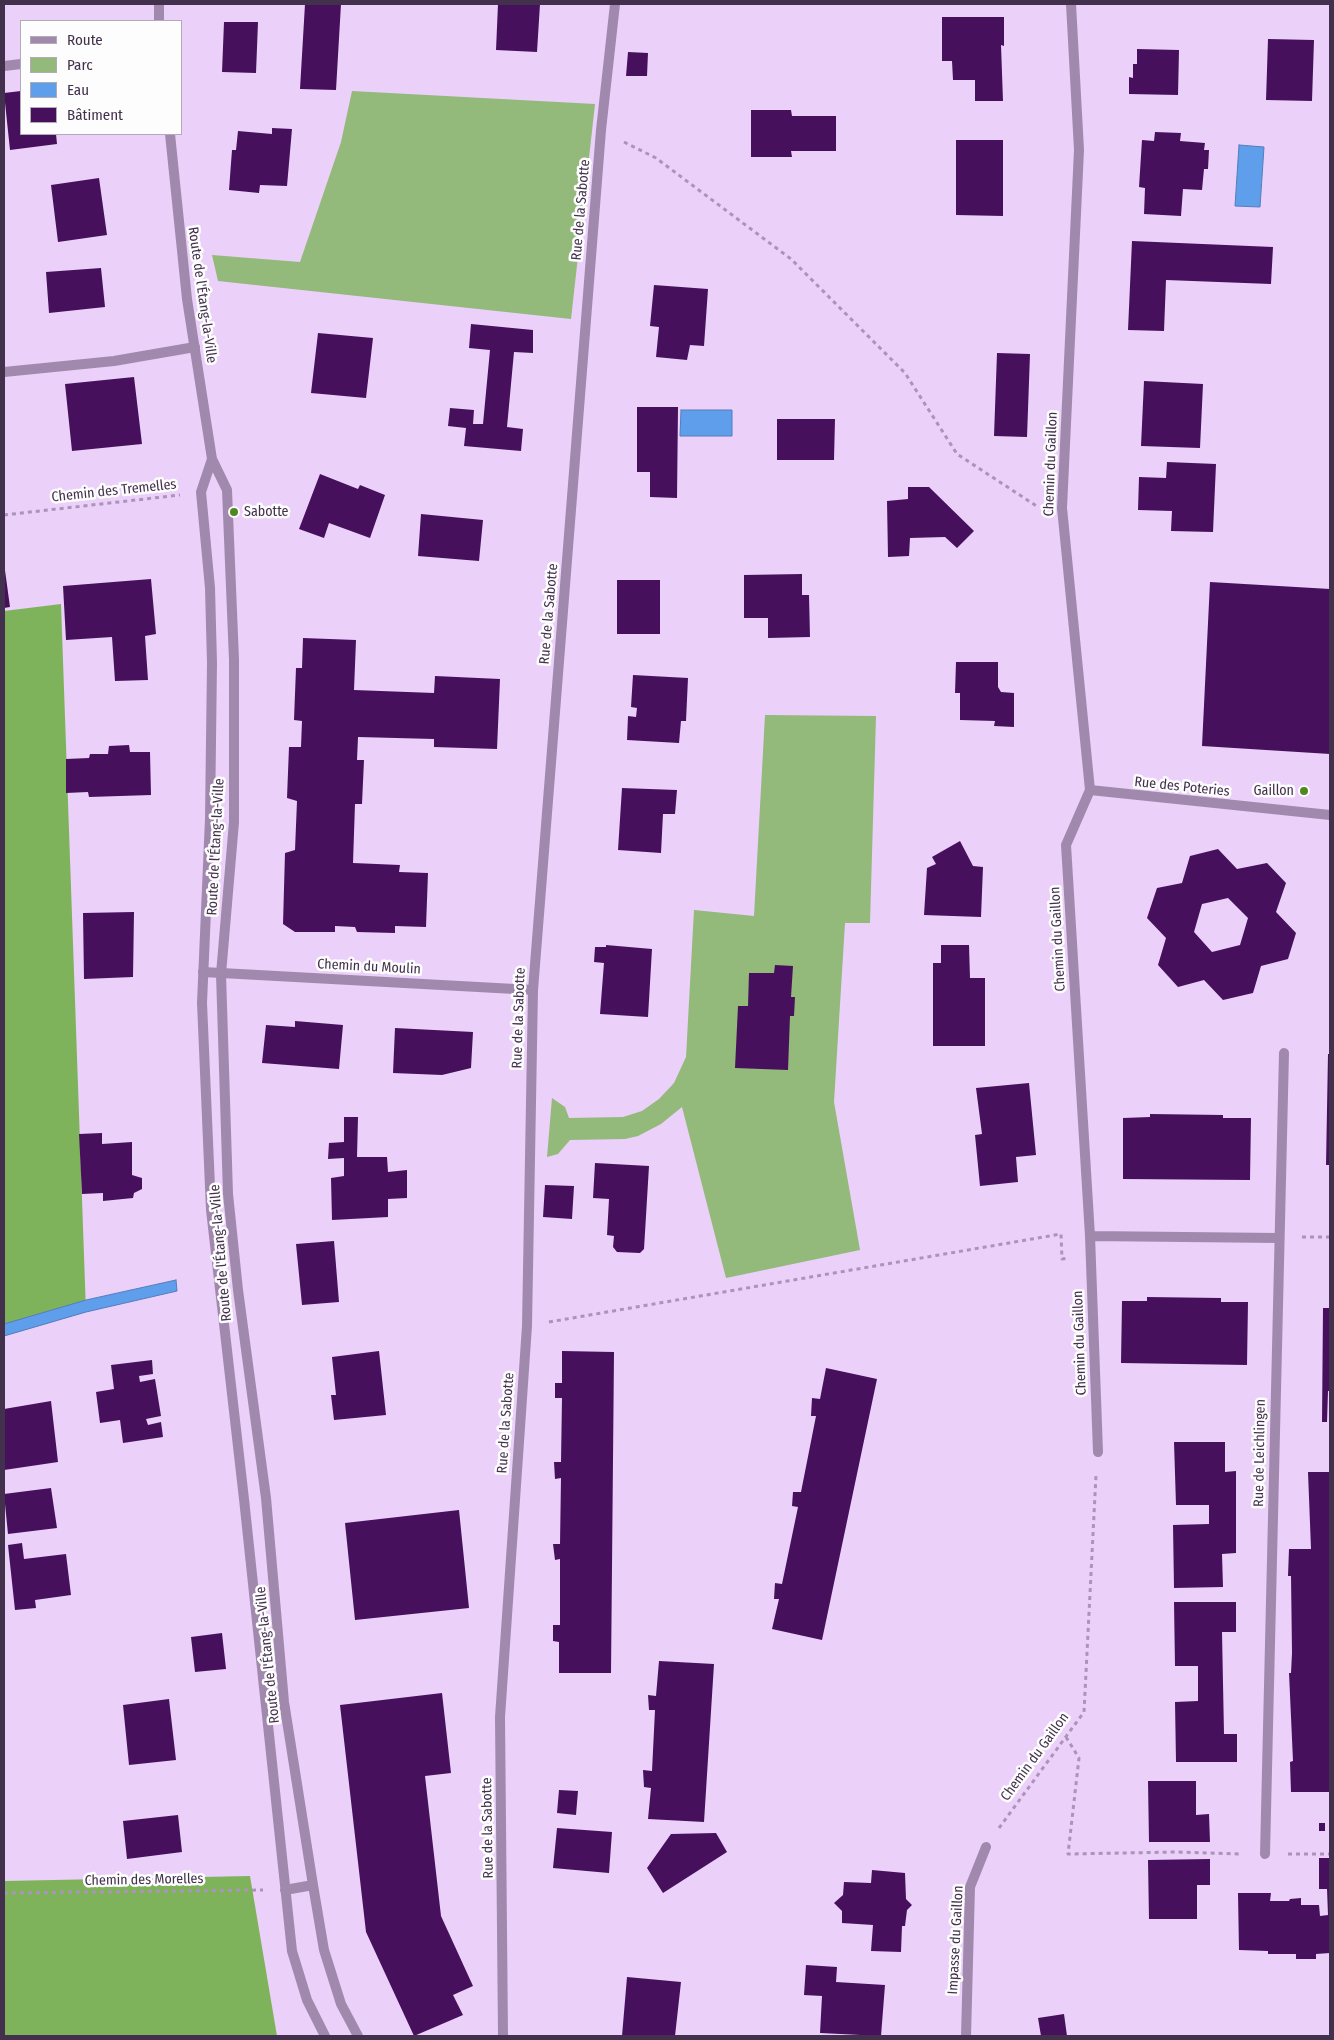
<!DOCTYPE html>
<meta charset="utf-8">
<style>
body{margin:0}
#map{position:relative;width:1334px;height:2040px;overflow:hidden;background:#ebd0fa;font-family:"Fira Sans Condensed",sans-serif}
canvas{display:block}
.frame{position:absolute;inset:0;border:5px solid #42304c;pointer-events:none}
.legend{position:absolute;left:20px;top:20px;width:162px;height:115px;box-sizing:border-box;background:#fdfdfd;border:1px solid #b2abb6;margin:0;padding:6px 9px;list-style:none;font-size:15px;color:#42304c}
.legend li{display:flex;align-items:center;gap:10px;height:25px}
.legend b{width:25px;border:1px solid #b2abb6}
</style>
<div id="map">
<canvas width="1334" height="2040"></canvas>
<div class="frame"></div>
<ul class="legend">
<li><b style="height:6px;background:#a189ad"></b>Route</li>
<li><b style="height:14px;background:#93b97b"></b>Parc</li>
<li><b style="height:14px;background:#5e9eea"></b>Eau</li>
<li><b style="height:14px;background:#47105d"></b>Bâtiment</li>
</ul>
</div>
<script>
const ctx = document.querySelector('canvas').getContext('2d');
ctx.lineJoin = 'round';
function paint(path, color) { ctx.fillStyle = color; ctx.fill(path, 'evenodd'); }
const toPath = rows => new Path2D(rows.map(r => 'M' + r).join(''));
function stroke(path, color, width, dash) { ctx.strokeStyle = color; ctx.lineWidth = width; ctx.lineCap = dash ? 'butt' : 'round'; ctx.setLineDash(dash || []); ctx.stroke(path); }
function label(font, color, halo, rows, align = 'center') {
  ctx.font = font + ' "Fira Sans Condensed",sans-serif'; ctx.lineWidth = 5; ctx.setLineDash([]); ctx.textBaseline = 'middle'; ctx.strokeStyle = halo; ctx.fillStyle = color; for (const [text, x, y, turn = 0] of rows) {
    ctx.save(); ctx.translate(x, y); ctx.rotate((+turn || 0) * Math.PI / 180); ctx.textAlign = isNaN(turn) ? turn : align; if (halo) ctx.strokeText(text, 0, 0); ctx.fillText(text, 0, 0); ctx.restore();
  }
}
paint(toPath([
 [352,91,595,104,571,319,218,281,212,255,300,262,341,142],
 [765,715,876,716,870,923,845,923,834,1102,860,1250,726,1278,682,1107,661,1124,638,1136,625,1139,570,1140,558,1154,547,1157,552,1098,565,1107,569,1118,623,1117,642,1111,659,1099,674,1083,686,1057,694,910,754,916]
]), '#93b97b');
paint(toPath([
 [61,604,86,1312,4,1336,4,611],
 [250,1876,277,2036,4,2036,4,1881]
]), '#7fb35b');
const water = toPath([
 [1239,145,1264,147,1260,207,1235,206,1239,145],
 [681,410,732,410,732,436,680,436,681,410],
 [176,1280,177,1291,86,1312,4,1336,4,1324,86,1300,176,1280]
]);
paint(water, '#5e9eea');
stroke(water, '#567dbb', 1);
paint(toPath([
 [305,4,341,4,336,90,300,89],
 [498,4,540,4,537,52,496,50],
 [942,17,1004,17,1004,46,1001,45,1003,101,975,101,975,80,953,80,952,61,942,61],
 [224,22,258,22,256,73,222,72],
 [1268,39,1314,40,1312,101,1266,100],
 [1137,49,1179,50,1178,95,1129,94,1129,77,1133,78,1133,64,1137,64],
 [628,52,648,53,647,76,626,76],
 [21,91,21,134,56,134,57,144,10,150,4,93],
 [751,110,791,110,792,116,836,116,836,151,791,151,792,157,751,157],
 [272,128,292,129,287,186,260,185,259,193,229,190,232,150,236,150,238,131,272,134],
 [1155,132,1181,133,1180,141,1205,143,1204,150,1209,150,1208,169,1204,169,1202,190,1183,189,1181,216,1144,214,1145,188,1139,187,1142,140,1154,141],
 [956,140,1003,140,1003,216,956,215],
 [99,178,107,235,58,242,51,185],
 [1132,241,1273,247,1271,284,1166,280,1164,331,1128,330],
 [101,268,105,307,49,313,46,272],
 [654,285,708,289,704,346,690,345,687,360,656,357,659,327,650,326],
 [471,324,533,330,533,353,514,352,507,427,523,429,521,451,464,446,466,428,448,426,450,408,474,410,473,424,483,424,490,350,469,348],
 [318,333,373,338,366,398,311,393],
 [997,353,1030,354,1027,437,994,436],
 [134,377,142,444,72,451,65,384],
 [1144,381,1203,384,1200,448,1141,446],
 [637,407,678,407,677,498,650,497,650,472,637,472],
 [777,419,835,419,834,460,777,460],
 [1167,462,1216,464,1213,532,1171,531,1172,511,1138,510,1139,477,1166,478],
 [320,474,358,489,360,485,385,495,370,538,329,523,324,538,299,529],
 [908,487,929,487,974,531,957,548,945,537,910,538,909,556,888,557,887,501,908,499],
 [421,514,483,520,479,561,418,556],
 [4,563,10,607,4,608],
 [802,574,802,595,809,595,810,637,768,638,768,618,744,618,744,575],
 [151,579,156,634,145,636,148,680,115,681,112,637,66,640,63,586],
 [617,580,660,580,660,634,617,634],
 [1210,582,1330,589,1330,754,1202,746],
 [303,638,356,640,354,690,434,693,435,676,500,679,497,749,434,747,434,739,358,737,357,760,364,760,362,804,355,804,353,863,400,865,399,872,428,873,426,927,395,926,395,933,357,932,355,927,335,926,335,932,295,932,283,924,285,853,295,850,297,801,287,798,289,747,301,747,302,721,294,720,296,668,302,668],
 [956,662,998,662,998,687,1001,692,1014,693,1014,727,994,726,995,721,960,720,960,693,955,693],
 [633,675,688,678,686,721,681,721,679,743,627,740,628,716,636,717,637,708,631,707],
 [129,745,130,752,150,752,151,795,89,797,88,792,66,793,66,759,89,758,90,754,108,754,109,746],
 [622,788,677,790,675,814,663,814,661,853,618,850],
 [960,841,973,866,983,867,981,917,924,915,927,868,936,864,932,857],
 [1218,849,1237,869,1267,863,1286,883,1276,912,1296,933,1288,959,1261,966,1253,993,1223,1000,1204,980,1178,987,1158,965,1166,938,1147,918,1157,888,1182,883,1190,856],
 [1228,898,1248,918,1240,945,1212,952,1194,932,1202,904],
 [134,912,133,977,84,979,83,913],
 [606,945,652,949,648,1017,600,1014,604,963,594,962,595,947,606,947],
 [941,945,969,945,970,978,985,978,985,1046,933,1046,933,963,941,963],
 [775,965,793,966,791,997,795,997,794,1016,790,1016,788,1070,735,1068,738,1006,748,1006,749,973,774,973],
 [295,1021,343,1025,339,1069,262,1063,266,1025,295,1027],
 [395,1028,473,1032,471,1068,442,1075,393,1073],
 [1328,1054,1330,1054,1330,1165,1326,1165],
 [1029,1083,1036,1155,1016,1157,1018,1182,980,1186,975,1135,982,1134,976,1088],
 [1150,1114,1223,1115,1223,1118,1251,1118,1250,1180,1123,1179,1123,1118,1150,1117],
 [344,1117,358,1117,357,1157,387,1157,388,1172,407,1170,407,1198,388,1199,388,1217,332,1220,331,1178,344,1176,344,1158,328,1159,329,1143,344,1142],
 [102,1133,102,1144,132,1142,132,1175,142,1178,142,1189,134,1193,133,1198,103,1201,103,1193,82,1194,79,1134],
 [595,1163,649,1166,644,1249,640,1253,617,1252,613,1247,614,1236,607,1235,609,1199,593,1198],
 [545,1185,574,1186,572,1219,543,1217],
 [334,1241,339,1302,302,1305,296,1244],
 [1147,1297,1221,1298,1221,1302,1248,1302,1247,1365,1121,1363,1122,1301,1147,1301],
 [1323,1308,1330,1308,1330,1391,1328,1391,1327,1422,1322,1422],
 [379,1351,386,1415,334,1420,331,1395,336,1395,332,1357],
 [562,1351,614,1352,611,1673,559,1673,559,1642,553,1641,553,1625,560,1625,560,1559,555,1560,553,1544,560,1544,561,1478,555,1479,554,1462,561,1462,562,1398,555,1398,555,1383,562,1383],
 [152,1360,153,1374,139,1376,140,1382,155,1379,161,1416,146,1419,148,1425,161,1422,163,1437,123,1443,120,1420,100,1423,96,1392,114,1389,111,1365],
 [826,1368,877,1379,822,1640,772,1629,779,1599,774,1599,775,1583,782,1584,798,1507,792,1506,793,1492,801,1492,816,1416,811,1416,812,1398,820,1399],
 [51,1401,58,1462,4,1470,4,1409],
 [1174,1442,1225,1442,1225,1472,1236,1471,1236,1553,1222,1554,1223,1587,1174,1588,1173,1525,1209,1524,1209,1505,1176,1505],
 [1308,1472,1330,1472,1330,1792,1291,1792,1290,1762,1293,1761,1289,1673,1291,1673,1292,1653,1291,1576,1288,1576,1289,1549,1311,1549],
 [51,1488,57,1528,8,1534,4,1494],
 [459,1510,469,1608,355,1620,345,1523],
 [22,1543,24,1559,66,1554,71,1595,35,1600,36,1608,15,1610,8,1545],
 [1174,1602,1236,1602,1236,1632,1222,1632,1224,1734,1237,1734,1237,1762,1176,1762,1175,1702,1198,1701,1198,1666,1175,1666],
 [222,1633,226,1669,195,1672,191,1637],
 [659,1661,714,1664,704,1822,648,1819,651,1788,644,1787,643,1770,652,1771,655,1710,649,1710,648,1695,656,1696],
 [442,1693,451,1773,425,1776,441,1916,473,1986,453,1995,463,2015,414,2036,366,1932,340,1705],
 [169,1699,176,1760,129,1765,123,1705],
 [1148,1781,1196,1781,1196,1815,1209,1814,1210,1842,1149,1842],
 [559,1790,578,1791,576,1815,557,1813],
 [178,1815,182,1852,127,1859,123,1821],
 [1319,1823,1325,1823,1325,1831,1319,1831],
 [557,1828,612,1832,609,1873,553,1868],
 [716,1833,727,1852,663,1893,647,1868,671,1834],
 [1319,1858,1330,1858,1330,1953,1316,1954,1316,1959,1296,1959,1296,1954,1268,1954,1268,1951,1239,1950,1238,1893,1271,1893,1270,1901,1289,1901,1290,1899,1301,1898,1301,1905,1319,1905,1320,1916,1328,1915,1327,1889,1319,1889],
 [1210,1859,1210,1885,1197,1885,1197,1919,1149,1919,1148,1860],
 [872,1870,905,1873,906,1899,912,1905,907,1910,905,1926,902,1926,901,1952,871,1951,873,1925,842,1923,842,1911,834,1903,843,1895,844,1882,871,1883],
 [806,1965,837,1967,836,1982,885,1985,881,2036,820,2033,822,1996,804,1995],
 [627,1977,681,1982,675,2036,622,2036],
 [1064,2014,1067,2036,1041,2036,1038,2018]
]), '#47105d');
stroke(toPath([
 [624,142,656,158,791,259,905,373,957,454,1038,507],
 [4,515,180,495],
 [1302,1237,1330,1237],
 [549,1322,1061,1234,1062,1259,1068,1258],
 [1066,1737,1079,1758,1068,1854,1177,1852,1242,1854],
 [999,1828,1084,1712,1096,1475],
 [1288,1854,1330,1854],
 [4,1893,263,1890]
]), '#ac94b9', 3, [4, 4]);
stroke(toPath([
 [4,372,114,361,195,347]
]), '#a189ad', 10);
stroke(toPath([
 [1071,4,1079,150,1062,508,1090,790,1066,845,1090,1236,1098,1452],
 [4,66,21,64],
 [1090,790,1330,815],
 [203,972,533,990],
 [1090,1236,1279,1238],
 [1265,1854,1284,1053],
 [503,2036,500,1717,527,1326,533,990,601,130,615,4],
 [966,2036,970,1887,986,1847]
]), '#a189ad', 10);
stroke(toPath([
 [159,4,159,21],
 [170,134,187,299,212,459,227,490,234,660,234,822,221,974,228,1194,238,1290,266,1498,284,1702,313,1885,324,1950,341,2004,358,2036],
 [212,459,201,492,210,588,212,663,210,819,202,1003,211,1210,244,1499,292,1951,307,2000,325,2036],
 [285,1890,313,1885]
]), '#a189ad', 10);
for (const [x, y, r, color] of [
 [234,512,5,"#508720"],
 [1304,791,5,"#508720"]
]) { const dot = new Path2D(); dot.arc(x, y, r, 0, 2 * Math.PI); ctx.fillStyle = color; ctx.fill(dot); stroke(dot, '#fdfdfd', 2); }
label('14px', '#42304c', '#fdfdfd', [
 ["Rue de la Sabotte",581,210,-85],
 ["Route de l'Étang-la-Ville",202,295,82],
 ["Chemin du Gaillon",1051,464,-88],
 ["Chemin des Tremelles",114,491,-6],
 ["Rue de la Sabotte",549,614,-85],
 ["Rue des Poteries",1182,787,6],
 ["Route de l'Étang-la-Ville",216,847,-87],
 ["Chemin du Gaillon",1058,939,-93],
 ["Chemin du Moulin",369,967,3],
 ["Rue de la Sabotte",519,1018,-88],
 ["Route de l'Étang-la-Ville",221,1253,-95],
 ["Chemin du Gaillon",1080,1343,-92],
 ["Rue de la Sabotte",506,1423,-86],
 ["Rue de Leichlingen",1260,1453,-89],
 ["Route de l'Étang-la-Ville",268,1655,-96],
 ["Chemin du Gaillon",1035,1757,-54],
 ["Rue de la Sabotte",488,1828,-91],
 ["Chemin des Morelles",144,1880,-1],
 ["Impasse du Gaillon",956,1940,-87]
]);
label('14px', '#42304c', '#fdfdfd', [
 ["Sabotte",244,512],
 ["Gaillon",1294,791,"right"]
], 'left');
</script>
